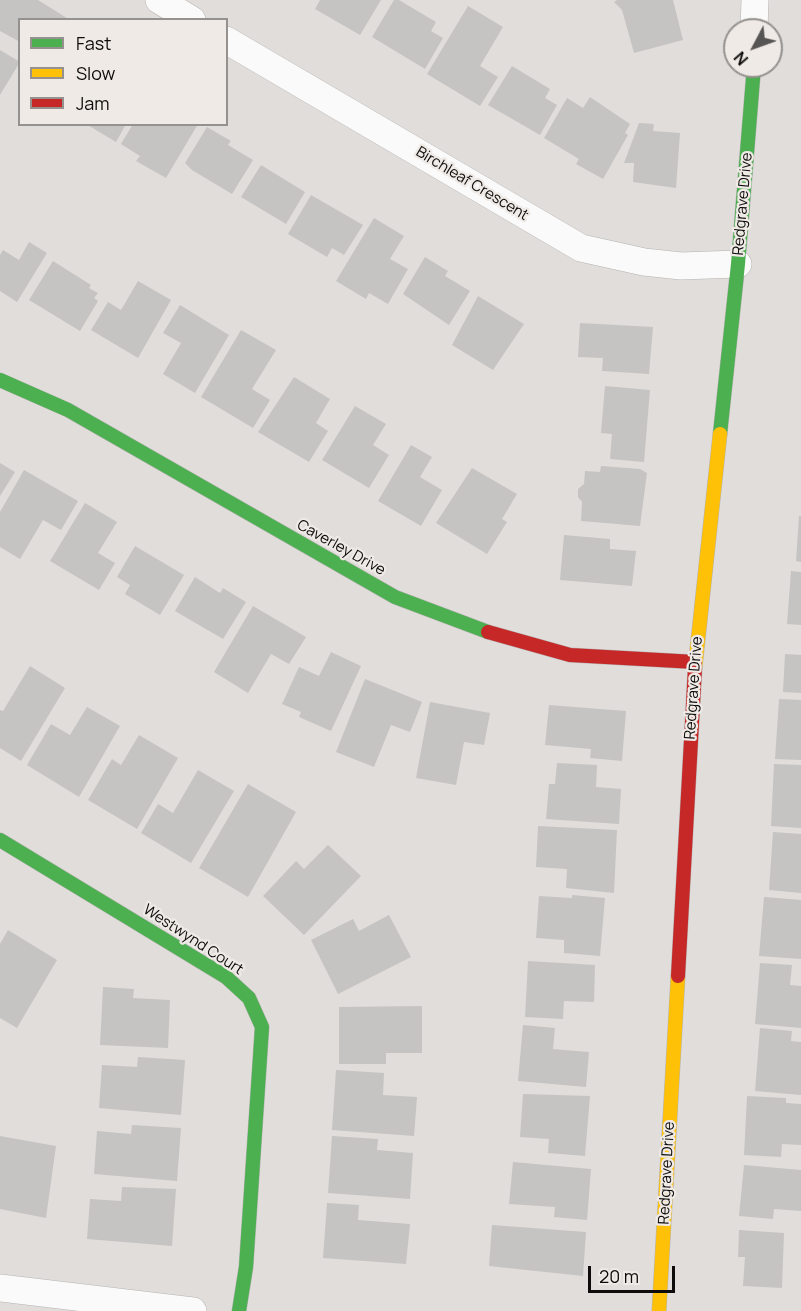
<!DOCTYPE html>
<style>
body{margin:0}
#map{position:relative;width:801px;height:1311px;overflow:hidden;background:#e0dddb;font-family:Manrope,sans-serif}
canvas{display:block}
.legend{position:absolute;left:18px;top:18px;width:210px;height:108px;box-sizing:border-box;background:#efeae6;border:2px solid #95918e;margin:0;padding:8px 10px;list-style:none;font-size:18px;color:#0d0c0a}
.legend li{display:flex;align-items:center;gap:12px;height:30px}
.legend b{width:30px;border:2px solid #95918e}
.north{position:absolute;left:723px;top:18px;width:60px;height:60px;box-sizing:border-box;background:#efeae6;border:2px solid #95918e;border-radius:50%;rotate:229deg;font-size:16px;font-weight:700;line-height:24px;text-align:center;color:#0d0c0a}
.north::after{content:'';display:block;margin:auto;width:21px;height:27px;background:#575553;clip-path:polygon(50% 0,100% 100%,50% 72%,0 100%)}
.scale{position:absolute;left:588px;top:1266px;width:87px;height:27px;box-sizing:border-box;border:3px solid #0d0c0a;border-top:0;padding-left:8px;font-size:18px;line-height:21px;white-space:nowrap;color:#0d0c0a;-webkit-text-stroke:4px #efeae6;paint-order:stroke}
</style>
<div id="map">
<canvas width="801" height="1311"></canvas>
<ul class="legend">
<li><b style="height:8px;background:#4caf50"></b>Fast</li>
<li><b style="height:8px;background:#ffc107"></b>Slow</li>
<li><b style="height:8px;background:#c62828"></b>Jam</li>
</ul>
<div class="north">N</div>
<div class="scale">20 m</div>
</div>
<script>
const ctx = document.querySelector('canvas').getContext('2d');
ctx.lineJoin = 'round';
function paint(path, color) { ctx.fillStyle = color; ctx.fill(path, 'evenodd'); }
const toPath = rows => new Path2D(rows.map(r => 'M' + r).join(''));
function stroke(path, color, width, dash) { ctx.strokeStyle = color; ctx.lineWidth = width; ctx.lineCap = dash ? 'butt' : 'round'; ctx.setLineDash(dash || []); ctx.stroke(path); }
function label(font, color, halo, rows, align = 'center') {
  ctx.font = font + ' Manrope,sans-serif'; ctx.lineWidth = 4.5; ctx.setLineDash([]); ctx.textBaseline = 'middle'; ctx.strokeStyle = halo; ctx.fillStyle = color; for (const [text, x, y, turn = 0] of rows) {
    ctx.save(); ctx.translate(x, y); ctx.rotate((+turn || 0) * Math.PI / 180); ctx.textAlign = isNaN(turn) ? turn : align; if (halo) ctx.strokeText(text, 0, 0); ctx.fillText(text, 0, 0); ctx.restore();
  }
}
paint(toPath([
 [0,0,38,0,70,20,20,20,20,42,0,31],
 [320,0,381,0,360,35,315,9],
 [394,0,399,0,436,22,431,31,443,38,425,69,372,37],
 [617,0,673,0,683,40,634,53,622,10,614,2],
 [468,6,503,27,480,66,498,77,480,106,427,74],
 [0,50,20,62,0,95],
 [512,66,550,89,545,98,557,105,540,135,488,105],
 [590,97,630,124,625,133,628,135,603,179,576,164,579,159,544,138,567,98,583,108],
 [639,123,654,124,653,131,680,133,676,188,633,182,634,163,624,163],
 [86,124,126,124,116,142],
 [133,124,198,124,166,178,136,161,140,156,121,144],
 [207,127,231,141,228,145,253,160,232,194,192,170,185,163],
 [261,165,305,192,286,224,241,197],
 [311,195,363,225,344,255,332,248,327,257,288,234],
 [374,218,404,236,390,259,408,269,388,304,369,293,366,299,336,281],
 [29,242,47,253,17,302,0,291,0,255,3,250,19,260],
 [425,257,448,271,445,276,470,291,449,325,403,294],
 [53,261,91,285,89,288,98,293,94,298,98,301,80,331,29,300],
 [138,281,171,300,138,358,91,330,108,302,121,310],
 [478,296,524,324,493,370,452,345],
 [180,305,229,335,195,393,163,374,181,343,163,333],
 [580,323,653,327,649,374,602,371,603,358,578,357],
 [241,330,276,350,252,389,270,400,253,428,201,397],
 [294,377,330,399,316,423,328,431,309,462,258,432],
 [605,386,650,390,644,462,610,459,612,434,601,433],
 [355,406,386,424,373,445,389,455,369,488,322,460],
 [411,445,432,457,420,477,442,490,421,526,378,501],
 [0,463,15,472,0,496],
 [601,466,640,469,647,473,640,526,581,521,582,502,578,497,578,489,584,484,585,471,600,472],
 [472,468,517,494,502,519,507,522,487,554,436,523],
 [24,470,78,501,61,530,43,520,20,559,0,547,0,512],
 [85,503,117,522,98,553,115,563,99,590,50,561],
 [799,516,801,516,801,562,796,561],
 [564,535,610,539,610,549,636,551,632,586,560,580],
 [135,546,184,575,160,615,125,594,130,585,117,577],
 [791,571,801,572,801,625,787,624],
 [195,577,220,593,223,588,246,602,223,639,175,611],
 [253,606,306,637,289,664,271,654,248,693,214,672],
 [331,652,361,666,331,731,299,717,301,712,282,704,299,667,319,676],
 [785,654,801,655,801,693,783,692],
 [30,666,65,688,21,761,0,748,0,710,3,711],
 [365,679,422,702,410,732,391,725,374,767,336,752],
 [779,699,801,700,801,760,775,759],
 [430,702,490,713,484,745,464,742,456,785,416,778],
 [549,705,626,711,622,761,590,758,591,749,545,745],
 [87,707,120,726,79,797,27,765,51,724,70,735],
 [139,735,178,758,137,829,88,800,112,759,121,765],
 [557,763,597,765,596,787,621,789,619,824,546,819,549,784,555,784],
 [774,764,801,765,801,828,771,826],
 [198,770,234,791,191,863,141,833,158,804,173,813],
 [248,784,296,812,248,897,199,868],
 [538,826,617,830,614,893,566,888,567,869,536,867],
 [773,832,801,834,801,893,769,890],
 [328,845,361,876,304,935,263,896,296,861,304,869],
 [572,895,605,898,600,956,564,953,564,940,536,938,539,896,572,898],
 [764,897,801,900,801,959,759,956],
 [389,915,411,957,338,994,311,940,353,919,359,931],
 [8,930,57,960,17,1028,0,1018,0,944],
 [528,961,595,965,594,1002,564,1001,563,1019,525,1017],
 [760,963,792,965,790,985,801,986,801,1028,755,1024],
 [103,987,134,989,133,998,170,1000,168,1048,100,1045],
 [422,1006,422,1053,386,1053,386,1064,339,1064,339,1007],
 [523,1025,555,1028,553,1049,589,1052,586,1087,518,1081],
 [760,1028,792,1031,791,1041,801,1042,801,1095,755,1091],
 [138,1057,185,1060,181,1115,99,1108,102,1065,137,1067],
 [336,1070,384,1073,383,1095,417,1097,414,1136,332,1130],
 [523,1094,590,1096,585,1156,548,1153,549,1139,520,1137],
 [747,1096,786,1098,786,1103,801,1104,801,1145,782,1144,781,1157,744,1155],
 [132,1125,181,1128,177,1181,94,1174,97,1131,131,1134],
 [0,1136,56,1146,46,1218,0,1209],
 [332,1136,378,1139,377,1150,413,1153,410,1199,328,1193],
 [513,1162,591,1169,587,1220,554,1217,555,1207,509,1204],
 [744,1165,801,1170,801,1211,774,1209,773,1219,739,1216],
 [122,1187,176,1189,172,1246,87,1239,90,1199,121,1201],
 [327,1203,359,1205,358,1220,410,1224,406,1264,323,1258],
 [492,1225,586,1232,583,1276,489,1266],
 [739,1230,784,1233,782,1288,743,1286,745,1257,738,1257]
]), '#c6c4c2');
const street = toPath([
 [159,0,192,20],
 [754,30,755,0],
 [226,40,581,248,644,262,681,266,738,264],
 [0,1288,193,1311]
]);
const fast = toPath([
 [0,380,68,410,395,597,488,632],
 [720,434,738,264,754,66],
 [0,840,226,977,249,998,262,1027,246,1267,239,1311]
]);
const slow = toPath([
 [695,668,720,434],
 [659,1311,678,976]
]);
const jam = toPath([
 [488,632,570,655,695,662],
 [678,976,695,668]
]);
stroke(street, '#b5b3b2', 28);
stroke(fast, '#b5b3b2', 15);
stroke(slow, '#b5b3b2', 15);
stroke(jam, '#b5b3b2', 15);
stroke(street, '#fafafa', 27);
stroke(fast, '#4caf50', 14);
stroke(slow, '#ffc107', 14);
stroke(jam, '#c62828', 14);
label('15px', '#0d0c0a', '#efeae6', [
 ["Birchleaf Crescent",472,184,31],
 ["Redgrave Drive",743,204,-85],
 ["Caverley Drive",341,548,29],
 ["Redgrave Drive",694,688,-86],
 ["Westwynd Court",193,940,33],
 ["Redgrave Drive",667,1173,-87]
]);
</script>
